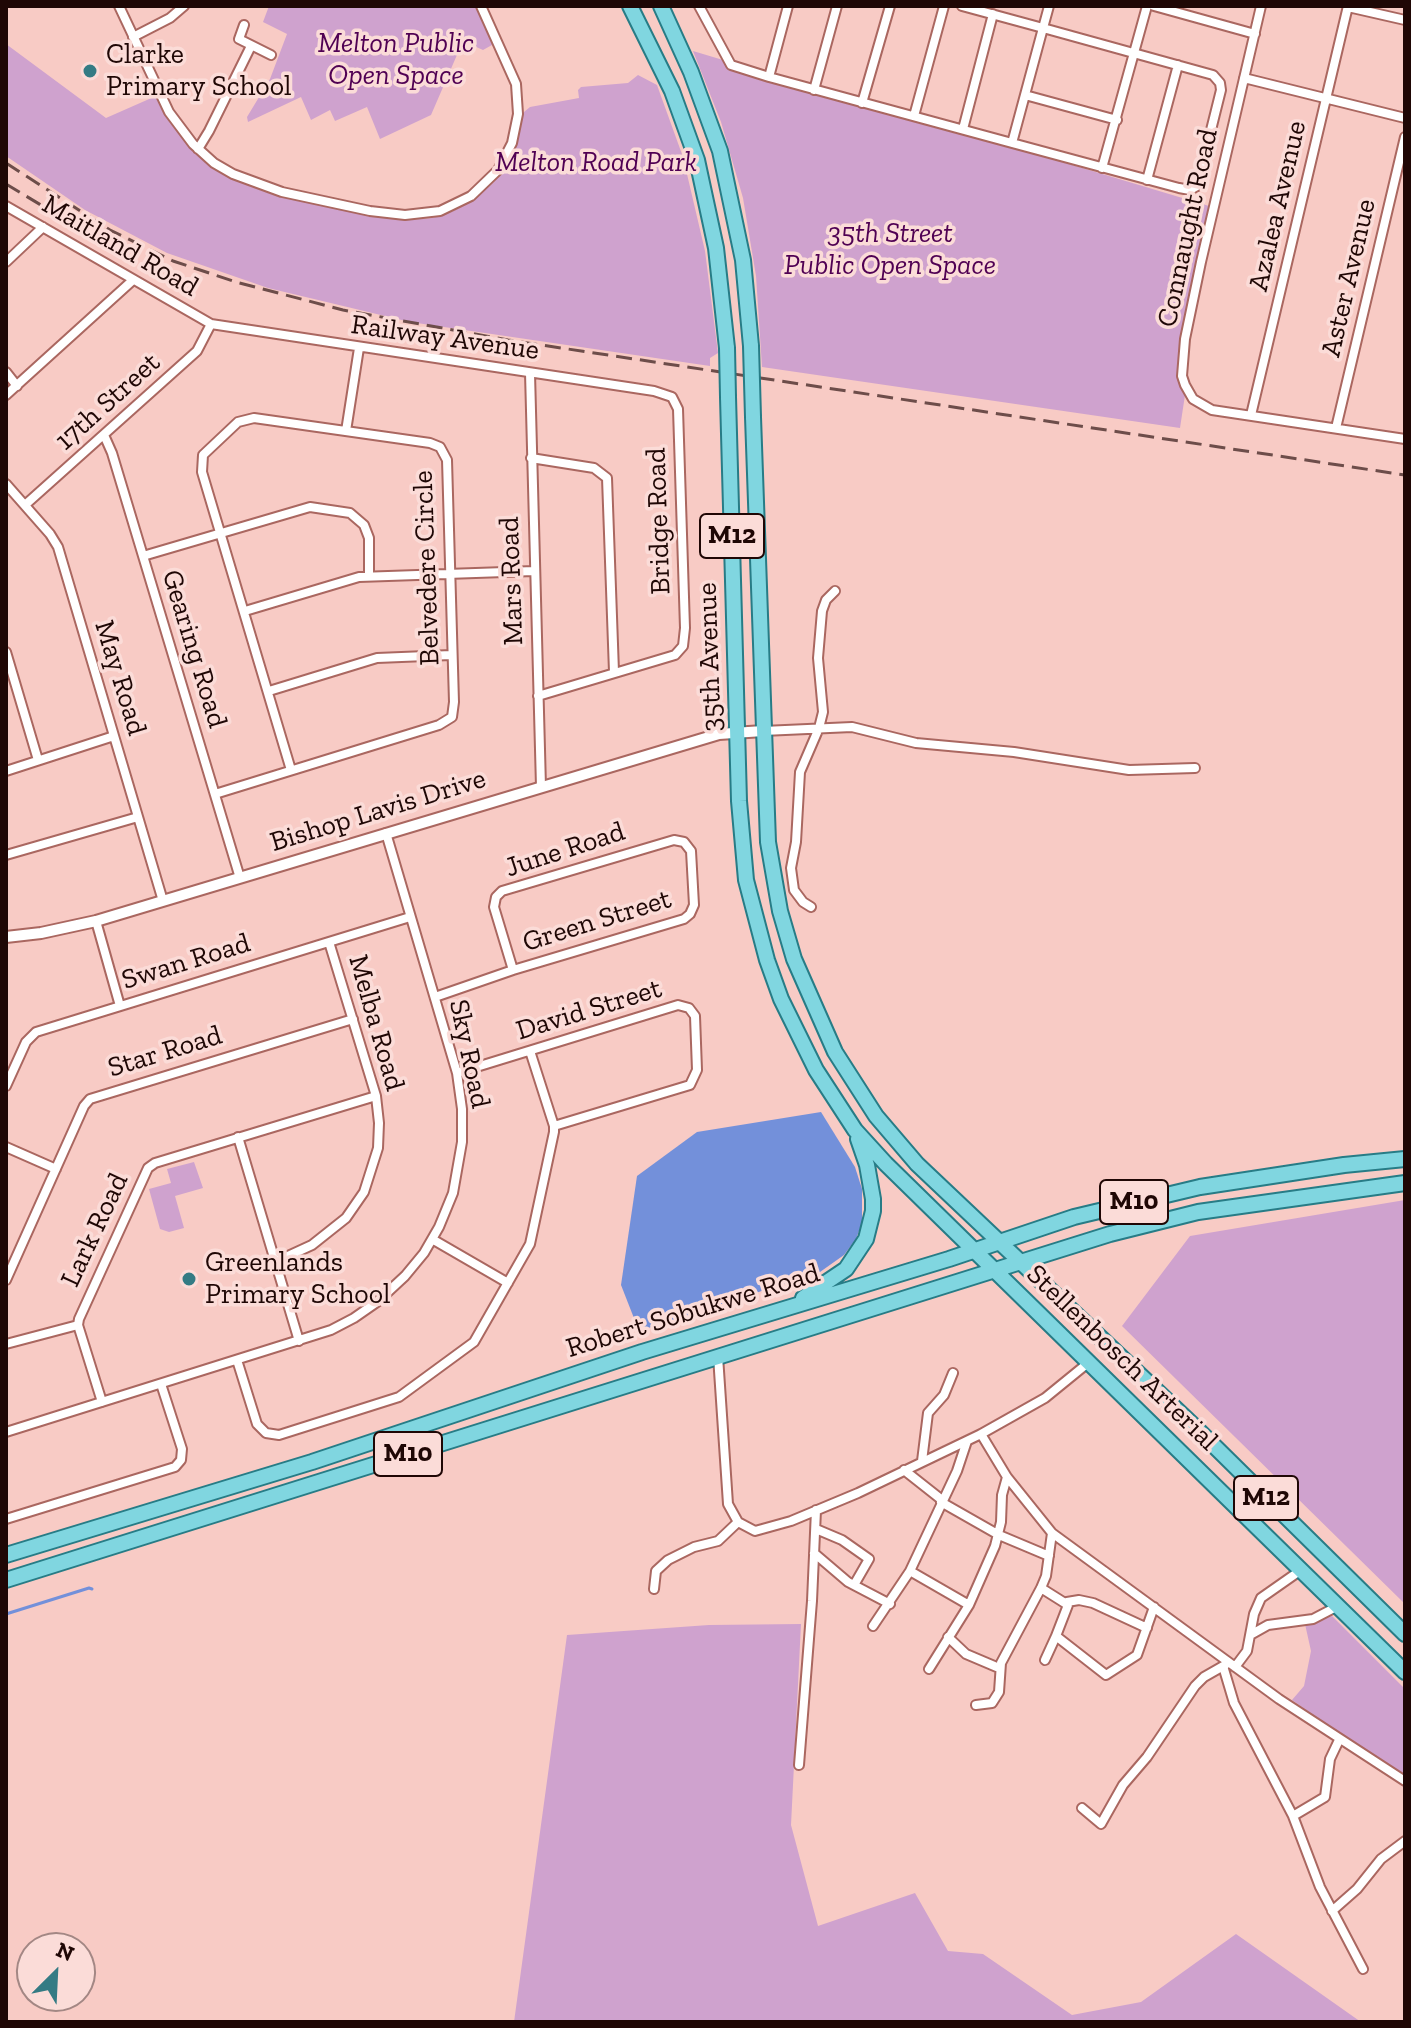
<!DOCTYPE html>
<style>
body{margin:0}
#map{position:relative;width:1411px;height:2028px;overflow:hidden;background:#f8cbc5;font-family:"Zilla Slab",serif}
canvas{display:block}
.frame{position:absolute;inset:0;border:8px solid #1f0705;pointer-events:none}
.north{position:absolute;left:16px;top:1932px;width:80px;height:80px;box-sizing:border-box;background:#fbdcd8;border:2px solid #a38784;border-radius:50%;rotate:24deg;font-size:22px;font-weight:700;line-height:32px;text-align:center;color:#1f0705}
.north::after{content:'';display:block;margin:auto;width:28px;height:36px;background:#347b84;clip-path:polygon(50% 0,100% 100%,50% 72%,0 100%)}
</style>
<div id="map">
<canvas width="1411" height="2028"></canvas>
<div class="frame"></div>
<div class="north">N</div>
</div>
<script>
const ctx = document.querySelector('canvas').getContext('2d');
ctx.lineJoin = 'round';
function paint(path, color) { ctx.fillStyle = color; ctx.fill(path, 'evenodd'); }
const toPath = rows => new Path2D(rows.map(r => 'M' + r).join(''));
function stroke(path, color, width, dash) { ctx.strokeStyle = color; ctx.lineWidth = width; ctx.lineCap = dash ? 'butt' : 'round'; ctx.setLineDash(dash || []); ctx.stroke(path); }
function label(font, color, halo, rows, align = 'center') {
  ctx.font = font + ' "Zilla Slab",serif'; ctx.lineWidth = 7; ctx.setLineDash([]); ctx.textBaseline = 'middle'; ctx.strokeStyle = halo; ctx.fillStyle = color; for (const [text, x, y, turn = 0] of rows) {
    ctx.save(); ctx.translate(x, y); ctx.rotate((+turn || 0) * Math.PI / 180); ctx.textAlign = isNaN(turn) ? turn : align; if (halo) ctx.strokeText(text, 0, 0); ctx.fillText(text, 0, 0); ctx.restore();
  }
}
paint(toPath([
 [269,6,476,6,493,41,492,45,483,50,463,41,431,115,380,139,367,107,335,121,330,110,311,120,301,97,248,122,247,117,270,79,287,34,263,22],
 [6,44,106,118,156,96,171,124,187,144,208,163,231,178,275,194,358,213,408,220,432,218,453,211,471,202,494,182,515,151,524,112,530,107,579,98,578,90,581,87,628,83,638,75,657,85,683,157,705,251,718,353,710,358,710,366,410,322,268,288,167,253,85,210,6,156],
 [693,51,1209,206,1182,340,1178,373,1185,395,1180,428,762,367,756,276,743,198,721,122],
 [194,1162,203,1188,175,1196,184,1228,169,1232,160,1229,149,1189,171,1183,167,1169],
 [1405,1200,1405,1604,1122,1326,1190,1236],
 [1332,1616,1405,1689,1405,1779,1292,1700,1304,1686,1311,1651,1305,1624],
 [801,1624,791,1825,818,1926,915,1893,948,1951,983,1954,1072,2015,1141,2002,1236,1934,1361,2022,514,2022,567,1635,709,1625]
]), '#cfa2ce');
paint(toPath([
 [821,1112,855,1167,862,1189,862,1223,856,1239,844,1255,820,1272,639,1331,621,1285,637,1176,697,1132]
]), '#7390da');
stroke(toPath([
 [6,1614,89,1588,92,1589]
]), '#7390da', 3);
const minor = toPath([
 [119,6,169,112,193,144,214,163,233,174,282,192,370,211,405,215,440,211,471,196,498,170,512,143,518,114,516,84,481,6],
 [699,6,731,65,769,77],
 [788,6,769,77,1012,143],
 [962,6,1043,28,1049,6],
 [1154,6,1255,34],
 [1261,6,1201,262,1185,339,1182,376,1185,385,1193,399,1212,410,1405,439],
 [1348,7,1405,20],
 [244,25,239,39,271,55],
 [1043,28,1213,75,1220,83,1221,90,1197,186,1190,190,1179,188,1012,143,1043,28],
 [133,37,170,18,184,6],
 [1244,78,1405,118],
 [814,90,837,6],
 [1025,95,1117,120],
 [862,103,890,6],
 [914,116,944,6],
 [963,129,993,14],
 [198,149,209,131,251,46],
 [1102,168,1147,6],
 [1147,180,1178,65],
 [6,206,211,324,654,391,672,397,678,409,685,628,683,646,675,655,538,696],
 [6,262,43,227],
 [6,372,17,386],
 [530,373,541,787],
 [6,395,133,280],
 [1251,415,1348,6],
 [1336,428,1405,137],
 [346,431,359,348],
 [104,435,112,453,240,878],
 [531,458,594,468,607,478,614,672],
 [6,484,50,534,58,547,163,901],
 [25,505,197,351,211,324],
 [143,556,310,507,350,513,364,525,369,538,369,575],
 [245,611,359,577,534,571],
 [6,652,38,760],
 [269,691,377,658,451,655],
 [763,731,852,727,916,743,1014,752,1129,770,1195,768],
 [6,771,114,736],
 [215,794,439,725,452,717,454,702,447,460,440,447,430,443,254,418,238,422,203,455,202,472,291,770],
 [6,855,138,817],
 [811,907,803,902,794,890,791,868,796,842,800,772,819,728,823,712,818,658,822,611,826,600,835,591],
 [96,921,120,1006],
 [435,997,513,970,684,919,690,914,694,905,691,851,684,842,674,840,502,891,496,897,494,907,513,970],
 [457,1073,678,1005,689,1008,695,1016,697,1070,690,1085,554,1126],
 [6,1086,26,1042,36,1032,410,917],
 [238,1137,299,1341],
 [6,1147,56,1169],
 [432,1239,508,1283],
 [275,1262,312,1245,346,1218,364,1192,378,1148,379,1123,376,1096,329,942],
 [6,1280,84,1106,90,1099,353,1019],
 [6,1344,78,1325],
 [718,1356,728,1504,738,1522,755,1531,791,1521,858,1493,981,1434,1045,1398,1088,1363],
 [237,1360,257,1424,266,1433,279,1435,399,1397,474,1342,530,1244,554,1132,554,1126,530,1051],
 [102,1402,78,1325,79,1319,148,1168,155,1163,376,1096],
 [6,1432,331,1330,354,1318,377,1302,405,1276,424,1253,439,1227,453,1193,462,1142,462,1109,457,1073,386,833],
 [981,1434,1007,1477,1052,1533,1279,1699,1405,1781],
 [922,1461,928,1413,944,1395,953,1373],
 [904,1470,942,1500],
 [941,1502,999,1535,1049,1556],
 [6,1519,175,1467,181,1460,182,1449,161,1384],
 [816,1529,842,1540,869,1559,854,1585],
 [814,1553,848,1582,890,1604],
 [910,1571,969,1605],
 [1041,1588,1068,1605,1056,1636,1106,1675,1137,1655,1154,1607],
 [654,1589,656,1571,668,1560,694,1547,718,1541,738,1522],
 [1067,1602,1079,1600,1093,1603,1147,1628],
 [873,1626,910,1571,957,1471,967,1441],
 [1252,1634,1268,1625,1313,1619,1338,1606],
 [948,1637,966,1654,999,1668],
 [1045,1660,1056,1636],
 [1223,1666,1234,1703,1293,1816,1320,1887,1363,1969],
 [1235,1667,1247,1651,1254,1614,1261,1598,1301,1570],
 [929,1669,969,1605,995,1546,1001,1522,1002,1495,1007,1477],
 [976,1705,992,1703,999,1692,1001,1663,1041,1588,1046,1576,1052,1533],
 [799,1765,812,1601,816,1510],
 [1082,1808,1101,1824,1123,1785,1147,1757,1195,1686,1204,1677,1225,1665],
 [1293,1816,1325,1797,1330,1759,1339,1740],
 [1332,1911,1357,1889,1381,1859,1405,1841]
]);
const tertiary = toPath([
 [6,937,41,933,96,921,719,734,763,731]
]);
const primary = toPath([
 [630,6,672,91,697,160,716,248,727,348],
 [661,6,691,72,720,151,743,260,751,346],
 [728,397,739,801,746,880,767,960,781,999,816,1070,855,1130,886,1164,1405,1672],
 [753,417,768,842,780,911,794,959,835,1052,876,1116,917,1164,1195,1427,1405,1634],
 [803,1298,846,1269,866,1239,873,1211,873,1199,867,1165,858,1139],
 [6,1555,312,1462,642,1352,949,1259,1074,1217,1200,1187,1344,1165,1405,1159],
 [6,1580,1110,1234,1198,1212,1405,1183]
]);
stroke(minor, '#aa6760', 12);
stroke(tertiary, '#aa6760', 14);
stroke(primary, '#277c86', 18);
stroke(minor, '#fff', 8);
stroke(tertiary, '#fff', 10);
stroke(primary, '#80d6e0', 14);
stroke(toPath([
 [6,163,110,230,173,261,236,282,343,310,508,340,1405,475],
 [6,184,79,228,121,247]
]), '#6d4d4a', 3, [16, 8]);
const primaryBridge = toPath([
 [751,346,753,417],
 [727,348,728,397]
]);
stroke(primaryBridge, '#277c86', 18, []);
stroke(primaryBridge, '#80d6e0', 14);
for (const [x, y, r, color] of [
 [90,71,8,"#347b84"],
 [189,1279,8,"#347b84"]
]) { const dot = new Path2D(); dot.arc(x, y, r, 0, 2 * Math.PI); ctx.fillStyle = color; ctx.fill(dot); stroke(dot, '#fbdcd8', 3); }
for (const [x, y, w] of [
 [732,536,64],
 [1134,1202,68],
 [408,1454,68],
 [1266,1498,64]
]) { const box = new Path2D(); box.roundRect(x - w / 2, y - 22, w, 44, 6); ctx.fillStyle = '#fbdcd8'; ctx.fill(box); stroke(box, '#1f0705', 2); }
label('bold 26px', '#1f0705', null, [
 ["M12",732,536],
 ["M10",1134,1202],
 ["M10",408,1454],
 ["M12",1266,1498]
]);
label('italic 28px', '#500053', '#fbdcd8', [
 ["Melton Public",396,44],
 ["Open Space",396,76],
 ["Melton Road Park",596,163],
 ["35th Street",890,234],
 ["Public Open Space",890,266]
]);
label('28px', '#1f0705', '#fbdcd8', [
 ["Clarke",106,55],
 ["Primary School",106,87],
 ["Greenlands",205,1263],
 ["Primary School",205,1295]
], 'left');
label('28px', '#1f0705', '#fbdcd8', [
 ["Azalea Avenue",1278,206,-77],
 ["Connaught Road",1188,228,-78],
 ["Maitland Road",120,246,30],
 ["Aster Avenue",1349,278,-77],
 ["Railway Avenue",445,338,8],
 ["17th Street",108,402,-42],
 ["Bridge Road",659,521,-92],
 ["Belvedere Circle",427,568,-92],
 ["Mars Road",512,581,-92],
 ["Gearing Road",194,649,73],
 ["35th Avenue",710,657,-92],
 ["May Road",120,678,73],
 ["Bishop Lavis Drive",378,811,-17],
 ["June Road",565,850,-18],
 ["Green Street",597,921,-17],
 ["Swan Road",186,962,-17],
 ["David Street",589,1010,-17],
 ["Melba Road",376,1023,74],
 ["Star Road",165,1052,-17],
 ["Sky Road",469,1054,78],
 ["Lark Road",95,1230,-65],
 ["Robert Sobukwe Road",693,1311,-17],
 ["Stellenbosch Arterial",1122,1358,44]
]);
</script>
